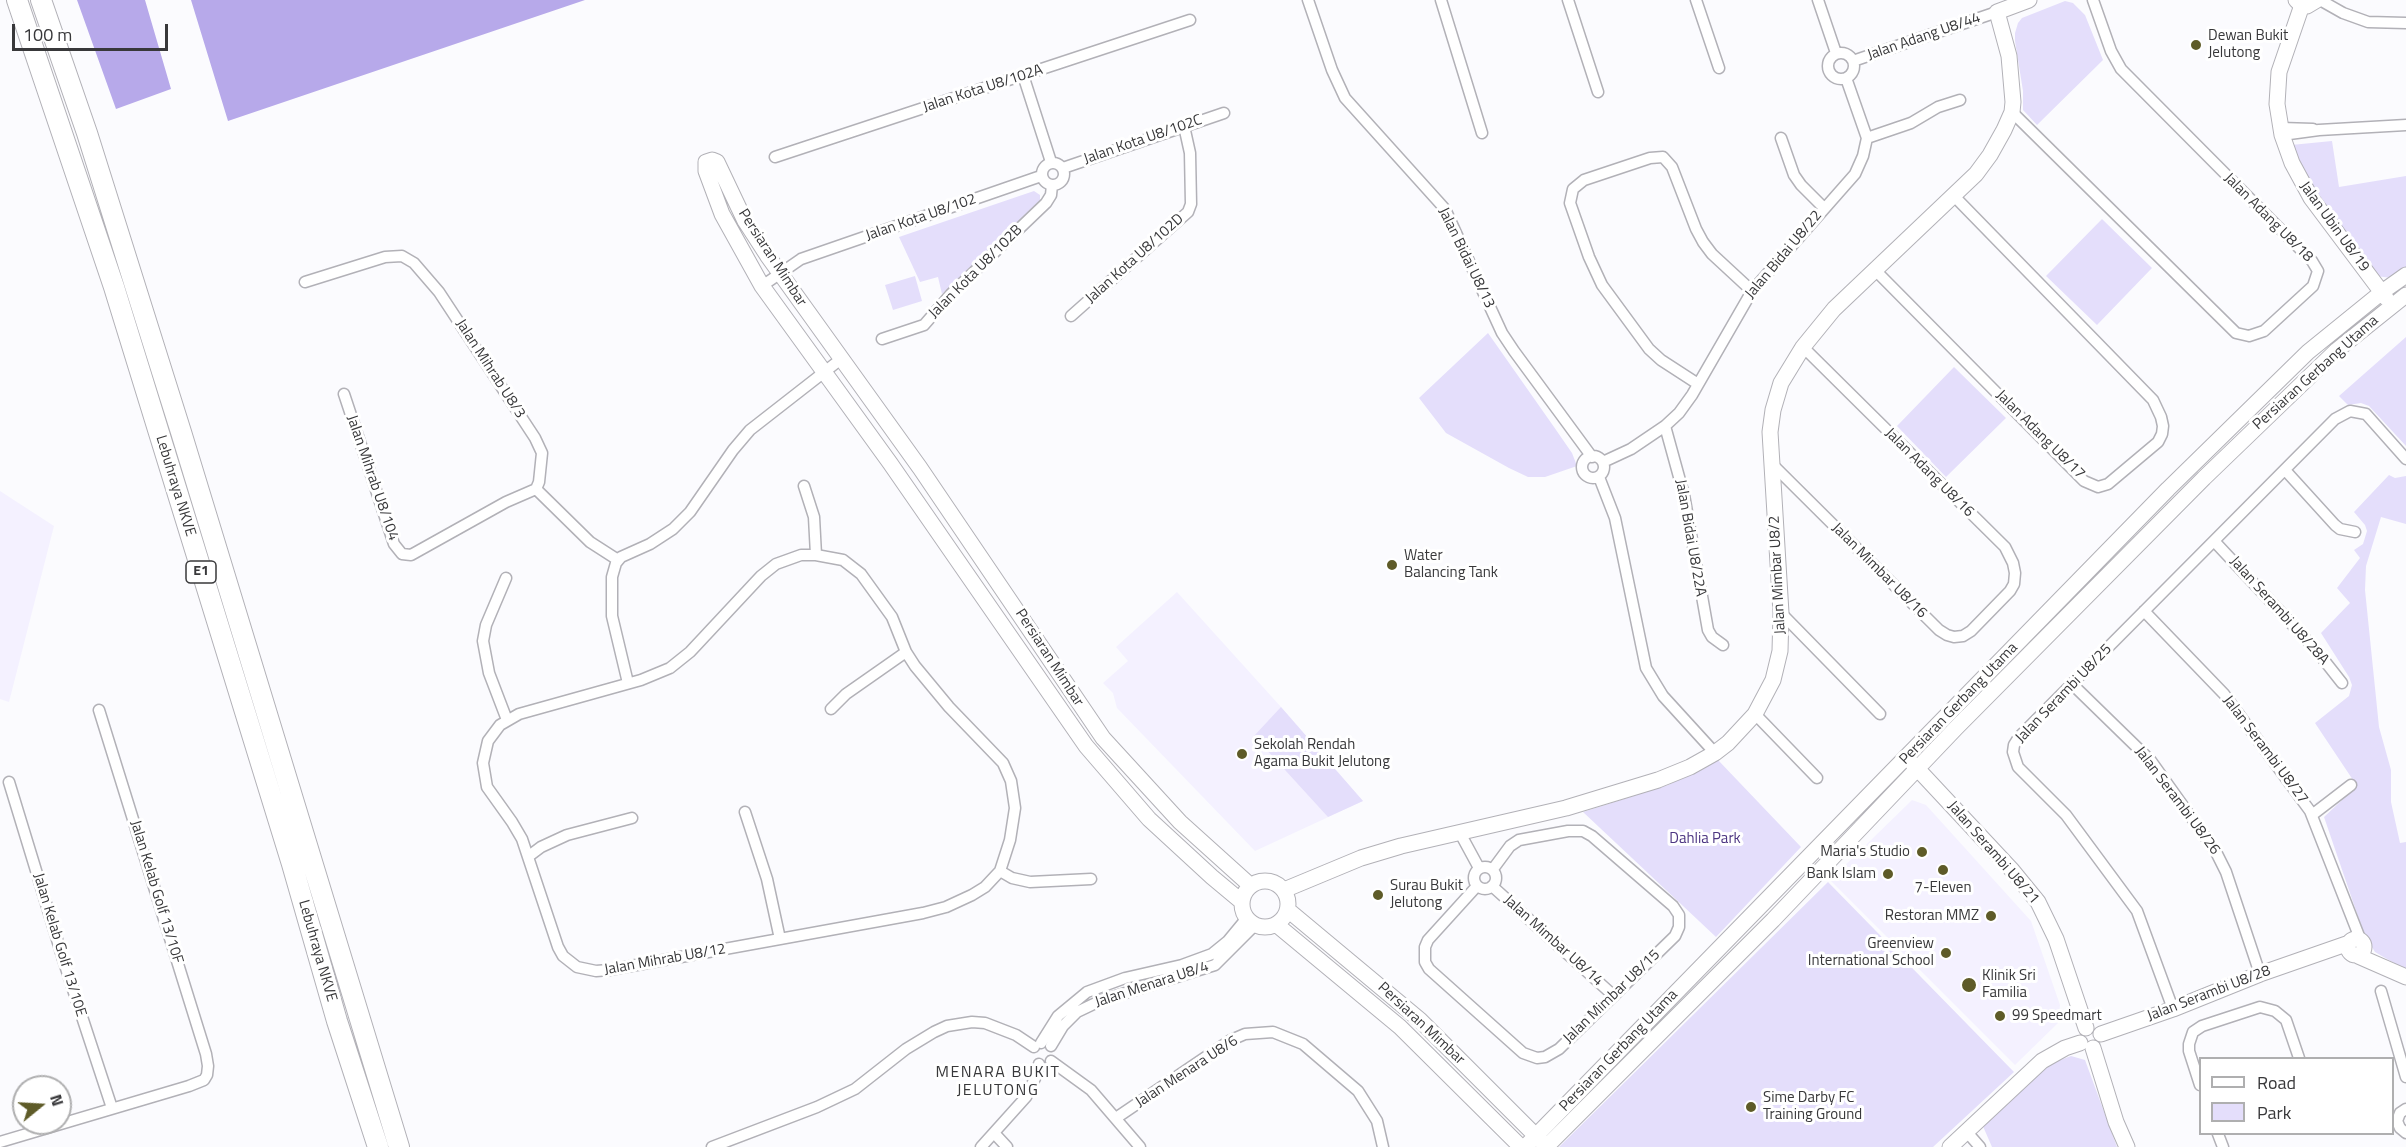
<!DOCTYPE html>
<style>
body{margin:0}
#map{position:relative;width:2406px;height:1147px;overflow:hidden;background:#fbfbfe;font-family:"Titillium Web",sans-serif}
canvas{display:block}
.legend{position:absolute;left:2199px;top:1057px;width:195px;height:78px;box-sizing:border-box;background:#fff;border:2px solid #afafb0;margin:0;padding:8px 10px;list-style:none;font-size:18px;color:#38383a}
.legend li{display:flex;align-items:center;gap:12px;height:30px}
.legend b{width:30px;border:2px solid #afafb0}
.north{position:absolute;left:12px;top:1075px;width:60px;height:60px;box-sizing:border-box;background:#fff;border:2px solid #afafb0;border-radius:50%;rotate:72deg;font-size:16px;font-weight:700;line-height:24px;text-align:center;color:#38383a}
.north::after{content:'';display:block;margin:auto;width:21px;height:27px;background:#5e5b28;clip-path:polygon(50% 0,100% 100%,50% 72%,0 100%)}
.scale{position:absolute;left:12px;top:24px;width:156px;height:27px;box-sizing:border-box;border:3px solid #38383a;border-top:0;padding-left:8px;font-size:18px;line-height:21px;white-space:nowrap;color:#38383a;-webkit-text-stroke:4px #fff;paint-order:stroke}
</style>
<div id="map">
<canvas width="2406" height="1147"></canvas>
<ul class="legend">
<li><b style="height:8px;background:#fff"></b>Road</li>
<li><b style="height:16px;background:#e4defb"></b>Park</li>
</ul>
<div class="north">N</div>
<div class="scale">100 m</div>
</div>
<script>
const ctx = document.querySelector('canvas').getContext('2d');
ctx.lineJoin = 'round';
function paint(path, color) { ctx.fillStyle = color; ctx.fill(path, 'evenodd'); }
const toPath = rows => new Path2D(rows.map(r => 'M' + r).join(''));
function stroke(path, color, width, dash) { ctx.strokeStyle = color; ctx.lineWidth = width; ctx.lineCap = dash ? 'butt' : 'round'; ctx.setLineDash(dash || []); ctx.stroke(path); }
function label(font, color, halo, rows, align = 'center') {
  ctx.font = font + ' "Titillium Web",sans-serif'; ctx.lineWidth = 6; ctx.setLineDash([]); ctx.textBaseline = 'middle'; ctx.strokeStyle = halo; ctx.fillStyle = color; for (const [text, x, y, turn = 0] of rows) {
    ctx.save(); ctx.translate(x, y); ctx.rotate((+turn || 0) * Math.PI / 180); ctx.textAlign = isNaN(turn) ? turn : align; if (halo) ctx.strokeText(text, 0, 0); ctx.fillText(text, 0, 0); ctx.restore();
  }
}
paint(toPath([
 [0,491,54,526,9,702,0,699],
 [1177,592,1281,707,1363,801,1255,851,1117,708,1113,693,1103,683,1128,661,1116,647],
 [1912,800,1926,805,2031,921,2060,1005,2058,1023,2015,1065,1830,880]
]), '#f4f1ff');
paint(toPath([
 [2065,1,2073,3,2085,15,2103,60,2037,125,2023,110,2023,91,2015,41,2015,33,2018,23,2022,18],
 [2332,141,2339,187,2406,176,2406,269,2392,278,2376,276,2314,196,2291,145],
 [1034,191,1040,195,1040,200,942,294,938,277,920,282,899,237],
 [2102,219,2152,268,2097,325,2046,276],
 [915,276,922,301,893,310,885,285],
 [1488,333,1554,427,1572,453,1577,466,1545,477,1528,477,1509,468,1446,433,1419,398],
 [2406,337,2406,446,2369,406,2361,403,2348,405,2339,396],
 [1954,367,2006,418,1946,477,1897,426],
 [2389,475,2395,478,2406,476,2406,524,2381,517,2366,566,2365,590,2379,727,2391,770,2391,802,2400,843,2406,842,2406,970,2375,952,2364,934,2324,817,2357,786,2315,723,2349,696,2352,685,2349,677,2321,633,2350,603,2337,588,2360,558,2354,550,2363,544,2367,531,2365,525,2354,512],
 [1281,707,1363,801,1328,817,1254,736],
 [1718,760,1801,847,1716,937,1583,812,1668,785],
 [1828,882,2014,1072,1933,1147,1559,1147],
 [2071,1056,2085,1060,2117,1147,1992,1147,1982,1124,2039,1068]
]), '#e4defb');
paint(toPath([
 [77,0,145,0,171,89,116,109],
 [191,0,585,0,228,121]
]), '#b7a9ea');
const street = toPath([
 [1308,0,1332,70,1345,98,1445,209,1502,333,1514,351,1592,457],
 [1441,0,1482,133],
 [1568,0,1598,92],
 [1696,0,1719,68],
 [1818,0,1836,53],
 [2320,0,2343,13,2368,22,2406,23],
 '1828 66a13 13 0 1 1 26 0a13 13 0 1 1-26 0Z',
 [1853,61,1997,12],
 [1023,75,1051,162],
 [2012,112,2236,333,2249,336,2264,331,2313,286,2318,271,2312,261,2121,69,2111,51,2093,0],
 [2281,128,2313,129],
 [2282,135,2319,130,2406,125],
 [1781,138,1794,175,1801,185,1824,208],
 [1867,138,1911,123,1938,107,1960,100],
 [775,157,1190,20],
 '1042 174a11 11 0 1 1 22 0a11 11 0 1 1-22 0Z',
 [1063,168,1224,113],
 [1875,270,2084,481,2098,487,2108,484,2158,442,2162,434,2163,426,2161,417,2153,400,1953,195],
 [305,282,385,257,402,256,414,263,439,292,535,438,542,453,539,482,536,489,590,542,618,560],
 [762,286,801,259,1041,176],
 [1071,316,1188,212,1191,204,1190,153,1184,126],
 [882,339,924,325,951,294,1046,203,1051,195,1052,185],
 [1698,384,1661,360,1649,349,1602,285,1589,257,1570,203,1573,189,1584,180,1650,158,1663,157,1672,167,1696,229,1703,242,1712,254,1752,291],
 [344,394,394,544,402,554,411,555,506,502,536,489],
 [1665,426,1684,495,1708,630,1712,637,1723,645],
 '1582 467a11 11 0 1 1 22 0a11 11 0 1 1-22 0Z',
 [1603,462,1631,449,1665,426,1679,413,1692,395,1752,291,1855,174,1863,156,1867,138,1846,78],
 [1771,463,1939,630,1947,635,1954,637,1963,636,1971,631,2010,591,2014,584,2015,573,2013,563,2005,547,1803,347],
 [2285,470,2335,525,2340,529,2355,532],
 [1599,477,1615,518,1646,668,1663,696,1715,753],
 [804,486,814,517,816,555],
 [2214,541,2316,650,2342,683],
 [801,555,816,555,843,560,861,574,892,617,906,652,915,666,949,707,1003,763,1011,781,1015,808,1010,840,1000,871,985,887,972,895,946,907,923,913,609,970,596,971,577,967,563,956,558,947,522,839,512,822,487,787,483,763,488,741,500,725,519,714,641,680,670,668,690,652,761,576,776,564,801,555],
 [506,578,486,625,483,641,489,673,507,720],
 [2144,611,2224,694,2310,811,2361,941],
 [1781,613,1880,714],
 [628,683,612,616,612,577,616,563,621,557,650,544,673,529,690,512,733,450,750,430,841,359],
 [2072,684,2151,761,2216,852,2226,872,2260,974],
 [831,709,846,694,906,652],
 [1755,714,1817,778],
 [9,782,63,959,112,1108],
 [745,812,767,879,780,939],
 [2312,815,2351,785],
 [1460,833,1479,868],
 [529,856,541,847,567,835,632,818],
 '1474 878a11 11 0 1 1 22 0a11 11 0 1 1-22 0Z',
 [1000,871,1012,878,1030,882,1091,879],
 [1477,886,1428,940,1425,947,1425,962,1429,969,1523,1053,1537,1058,1545,1057,1559,1049,1675,936,1679,927,1679,915,1673,906,1592,836,1583,831,1568,831,1519,840,1510,846,1493,869],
 [1492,886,1614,996],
 [2381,991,2406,1077],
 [2173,1009,2137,911,2066,815,2018,767,2013,752,2014,745,2019,737,2335,419,2350,411,2366,414,2406,459],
 [1041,1043,1058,1016,1087,992,1125,978,1182,965,1212,954,1228,941,1247,918],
 [1051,1046,1063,1026,1077,1012,1100,1001,1215,965,1255,925],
 [1051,1061,1091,1090,1140,1147],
 [2200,1085,2189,1051,2189,1044,2193,1032,2202,1026,2260,1007,2275,1011,2286,1020,2299,1058],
 [2406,1109,2400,1113,2397,1121,2400,1128,2406,1133],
 [1116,1118,1231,1040,1245,1034,1273,1032,1303,1044,1358,1091,1377,1121,1383,1147],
 [1966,1131,1980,1147],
 [994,1133,1007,1147],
 [2218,1134,2223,1147],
 [0,1142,189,1086,204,1080,207,1075,208,1066,206,1054,99,710],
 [712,1147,817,1107,855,1089,906,1049,934,1032,947,1026,972,1022,985,1023,1016,1035,1034,1047],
 [981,1147,1026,1097,1037,1074,1039,1064]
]);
const secondary = toPath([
 [2296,0,2300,4,2307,6,2317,0],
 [2302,5,2279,72,2277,104,2282,135,2292,163,2311,198,2386,298],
 [1913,764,2011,869,2038,902,2056,939,2086,1028],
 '1242 904a23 23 0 1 1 46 0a23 23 0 1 1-46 0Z',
 [1284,890,1361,858,1401,846,1566,808,1658,780,1690,767,1715,753,1728,743,1755,714,1773,680,1780,651,1781,613,1770,432,1773,410,1781,383,1803,347,1834,309,1976,174,1990,155,2004,130,2012,112,2013,102,2009,56,1997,12,2029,0],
 [1242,902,1212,877,1149,819,1086,746,890,463,762,286,722,214,706,171,706,162,712,160,717,162,745,221,767,255,920,468,1103,738,1180,822,1251,886],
 [1288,910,1420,1020,1542,1142],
 [1277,925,1400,1027,1521,1147],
 '2348 947a8 8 0 1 1 16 0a8 8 0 1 1-16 0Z',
 [2358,956,2406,977],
 [2101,1034,2173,1009,2260,974,2349,943],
 [2093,1048,2116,1122,2127,1147],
 [1525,1147,2168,489,2308,352,2382,292,2406,275],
 [1546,1147,1773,920,1956,728,2204,478,2337,350,2406,295],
 [1950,1147,2042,1061,2065,1048,2080,1043]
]);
const highway = toPath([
 [17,0,114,287,292,864,337,1021,378,1147],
 [41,0,87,133,181,432,399,1147]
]);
stroke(street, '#b2b1b7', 13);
stroke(secondary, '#b2b1b7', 17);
stroke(highway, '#b2b1b7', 22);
stroke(street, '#fff', 10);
stroke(secondary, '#fff', 15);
stroke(highway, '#fff', 20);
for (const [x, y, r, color] of [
 [2196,45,6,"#5e5b28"],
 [1392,565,6,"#5e5b28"],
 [1242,754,6,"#5e5b28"],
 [1922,852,6,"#5e5b28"],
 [1943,870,6,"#5e5b28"],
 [1888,874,6,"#5e5b28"],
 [1378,895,6,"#5e5b28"],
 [1991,916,6,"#5e5b28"],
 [1946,953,6,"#5e5b28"],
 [1969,985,8,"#5e5b28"],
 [2000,1016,6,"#5e5b28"],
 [1751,1107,6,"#5e5b28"]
]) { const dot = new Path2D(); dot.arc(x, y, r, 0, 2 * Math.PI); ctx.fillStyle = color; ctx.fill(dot); stroke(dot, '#fff', 2); }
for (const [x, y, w] of [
 [201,572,30]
]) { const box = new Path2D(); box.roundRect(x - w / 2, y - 11, w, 22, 4.5); ctx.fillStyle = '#fff'; ctx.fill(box); stroke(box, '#38383a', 1.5); }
label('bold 14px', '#38383a', null, [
 ["E1",201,572]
]);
label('15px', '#38383a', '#fff', [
 ["Dewan Bukit",2208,36],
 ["Jelutong",2208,53],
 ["Water",1404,556],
 ["Balancing Tank",1404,573],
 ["Sekolah Rendah",1254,745],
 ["Agama Bukit Jelutong",1254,762],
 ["Maria's Studio",1910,852,"right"],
 ["Bank Islam",1876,874,"right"],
 ["Surau Bukit",1390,886],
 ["Jelutong",1390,903],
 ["7-Eleven",1943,888,"center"],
 ["Restoran MMZ",1979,916,"right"],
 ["Greenview",1934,944,"right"],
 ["International School",1934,961,"right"],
 ["Klinik Sri",1982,976],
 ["Familia",1982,993],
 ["99 Speedmart",2012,1016],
 ["Sime Darby FC",1763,1098],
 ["Training Ground",1763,1115]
], 'left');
label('15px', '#38383a', '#fff', [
 ["Jalan Adang U8/44",1924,37,-19],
 ["Jalan Kota U8/102A",983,89,-18],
 ["Jalan Kota U8/102C",1143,140,-19],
 ["Jalan Kota U8/102",921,218,-19],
 ["Jalan Adang U8/18",2268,218,45],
 ["Jalan Ubin U8/19",2334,227,54],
 ["Jalan Bidai U8/22",1784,255,-50],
 ["Persiaran Mimbar",772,258,57],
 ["Jalan Bidai U8/13",1466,258,64],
 ["Jalan Kota U8/102D",1135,259,-42],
 ["Jalan Kota U8/102B",976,272,-45],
 ["Jalan Mihrab U8/3",490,369,57],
 ["Persiaran Gerbang Utama",2316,373,-42],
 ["Jalan Adang U8/17",2040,435,45],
 ["Jalan Adang U8/16",1929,473,45],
 ["Jalan Mihrab U8/104",372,478,71],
 ["Lebuhraya NKVE",175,486,73],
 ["Jalan Bidai U8/22A",1690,538,80],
 ["Jalan Mimbar U8/16",1879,571,45],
 ["Jalan Mimbar U8/2",1778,575,-93],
 ["Jalan Serambi U8/28A",2279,611,48],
 ["Persiaran Mimbar",1049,658,57],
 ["Jalan Serambi U8/25",2064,694,-46],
 ["Persiaran Gerbang Utama",1959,704,-46],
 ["Jalan Serambi U8/27",2265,750,53],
 ["Jalan Serambi U8/26",2177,801,53],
 ["Jalan Serambi U8/21",1993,853,49],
 ["Jalan Kelab Golf 13/10F",156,892,73],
 ["Jalan Mimbar U8/14",1553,941,42],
 ["Jalan Kelab Golf 13/10E",59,945,73],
 ["Lebuhraya NKVE",317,951,74],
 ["Jalan Mihrab U8/12",665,960,-10],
 ["Jalan Menara U8/4",1152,985,-18],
 ["Jalan Serambi U8/28",2209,994,-21],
 ["Jalan Mimbar U8/15",1612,997,-44],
 ["Persiaran Mimbar",1421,1024,43],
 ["Persiaran Gerbang Utama",1619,1051,-46],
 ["Jalan Menara U8/6",1187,1072,-33]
]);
label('15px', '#4d3682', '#fff', [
 ["Dahlia Park",1705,839]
]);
ctx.letterSpacing = '1.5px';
label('16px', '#38383a', '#fff', [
 ["MENARA BUKIT",998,1073],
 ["JELUTONG",998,1091]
]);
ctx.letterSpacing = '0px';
</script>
